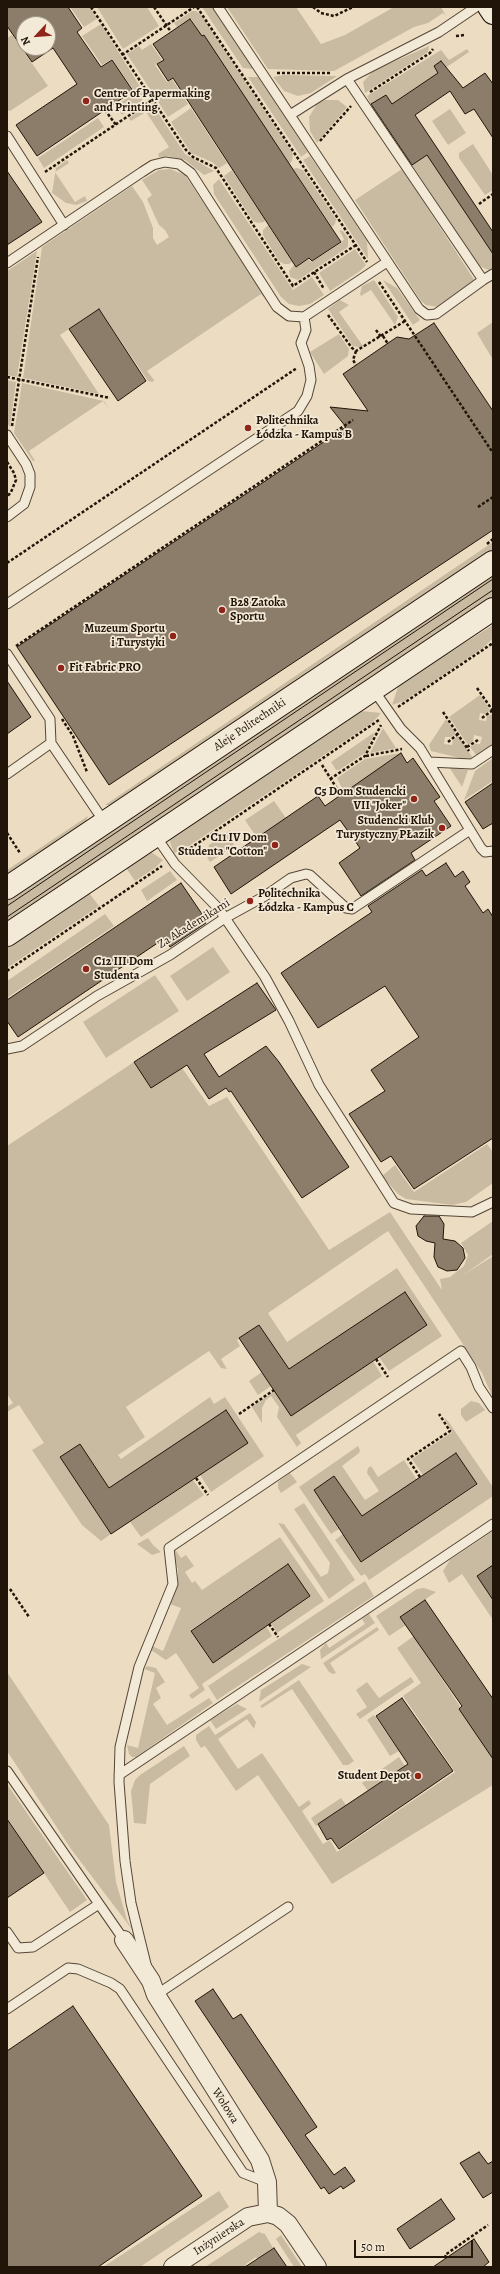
<!DOCTYPE html>
<meta charset="utf-8">
<style>
body{margin:0}
#map{position:relative;width:500px;height:2274px;overflow:hidden;background:#ecddc2;font-family:Alegreya,serif}
canvas{display:block}
.frame{position:absolute;inset:0;border:8px solid #211408;pointer-events:none}
.north{position:absolute;left:16px;top:16px;width:40px;height:40px;box-sizing:border-box;background:#f3e9d7;border:1px solid #9f9484;border-radius:50%;rotate:244deg;font-size:11px;font-weight:700;line-height:16px;text-align:center;color:#211408}
.north::after{content:'';display:block;margin:auto;width:14px;height:18px;background:#8f2418;clip-path:polygon(50% 0,100% 100%,50% 72%,0 100%)}
.scale{position:absolute;left:354px;top:2240px;width:119px;height:18px;box-sizing:border-box;border:2px solid #211408;border-top:0;padding-left:5px;font-size:12px;line-height:14px;white-space:nowrap;color:#211408;-webkit-text-stroke:3px #f3e9d7;paint-order:stroke}
</style>
<div id="map">
<canvas width="500" height="2274"></canvas>
<div class="frame"></div>
<div class="north">N</div>
<div class="scale">50 m</div>
</div>
<script>
const ctx = document.querySelector('canvas').getContext('2d');
ctx.lineJoin = 'round';
function paint(path, color) { ctx.fillStyle = color; ctx.fill(path, 'evenodd'); }
const toPath = rows => new Path2D(rows.map(r => 'M' + r).join(''));
function stroke(path, color, width, dash) { ctx.strokeStyle = color; ctx.lineWidth = width; ctx.lineCap = dash ? 'butt' : 'round'; ctx.setLineDash(dash || []); ctx.stroke(path); }
function label(font, color, halo, rows, align = 'center') {
  ctx.font = font + ' Alegreya,serif'; ctx.lineWidth = 3.5; ctx.setLineDash([]); ctx.textBaseline = 'middle'; ctx.strokeStyle = halo; ctx.fillStyle = color; for (const [text, x, y, turn = 0] of rows) {
    ctx.save(); ctx.translate(x, y); ctx.rotate((+turn || 0) * Math.PI / 180); ctx.textAlign = isNaN(turn) ? turn : align; if (halo) ctx.strokeText(text, 0, 0); ctx.fillText(text, 0, 0); ctx.restore();
  }
}
paint(toPath([
 [70,7,90,7,97,19,84,27],
 [97,7,147,7,159,26,123,49],
 [202,7,212,7,253,69,243,68],
 [227,7,296,7,321,44,345,35,394,7,441,7,446,16,443,13,428,23,414,27,334,71,268,69],
 [192,11,196,11,201,15,293,154,292,161,289,164,204,35,202,36,191,19,177,27,174,23],
 [101,24,144,93,141,103,122,115,116,106,135,92,112,59,102,65,82,36],
 [12,35,48,86,10,111,7,110,7,38],
 [151,44,162,60,155,65,167,82,172,79,188,104,168,117,127,54,139,46,142,50],
 [429,46,428,52,365,93,363,82,373,71],
 [467,49,469,52,392,104,386,95,371,105,367,96,441,50,449,60],
 [284,75,337,76,311,93,298,96,284,91,273,77],
 [248,77,258,77,308,152,301,157],
 [325,100,338,100,347,107,317,143,310,131,309,117,317,104],
 [150,106,154,107,185,154,214,171,204,175,185,160,168,156,159,157,158,154,169,147,146,112,131,121,129,118,145,107],
 [191,108,227,163,219,168,212,162,191,153,171,122],
 [450,109,466,133,448,145,432,121],
 [98,118,104,127,44,168,38,158],
 [473,144,493,175,493,190,485,195,459,158,459,153],
 [427,155,493,254,493,270,491,271,479,266,412,165],
 [310,156,367,241,368,259,303,160],
 [67,160,69,163,55,172,75,202,85,196,87,201,76,205,66,203,52,193,56,168],
 [297,168,303,170,336,219,335,224,332,227,293,169],
 [170,169,185,175,269,303,261,294,147,371,154,380,153,382,148,381,99,309,60,335,99,394,23,378,42,247,132,186,143,202,153,228,153,238,157,245,169,237,165,230,159,225,147,199,152,195,142,180,159,170],
 [402,169,475,281,438,307,426,305,421,301,355,200],
 [232,170,265,220,264,222,258,223,253,221,224,176],
 [219,179,293,290,312,277,324,295,310,304,299,306,289,304,281,297,214,194,213,185],
 [268,225,292,262,289,264,284,264,279,261,263,235,263,230],
 [339,230,343,231,348,238,348,247,298,280,290,277,289,271,294,265,296,267,309,259,311,262,341,243,344,239],
 [355,249,366,265,360,271,330,291,319,273],
 [37,251,17,377,7,375,7,271],
 [374,280,398,317,395,325,371,290,361,296,360,294,362,286],
 [383,280,397,288,420,320,413,325],
 [340,300,349,305,339,312,363,346,361,348,353,346,328,309],
 [493,322,493,360,477,333],
 [339,334,349,349,348,356,324,374,310,352],
 [7,380,16,382,10,427,7,423],
 [22,383,104,401,110,410,103,401,29,451,35,461,33,461,14,433],
 [493,542,493,549,114,805,105,805],
 [493,574,493,598,7,923,7,900],
 [493,625,493,638,483,648,404,701,392,705,399,684],
 [480,695,490,710,485,714,480,713,479,720,486,721,487,716,493,714,493,745,477,756,470,747,474,744,480,744,482,737,474,735,473,741,468,745,449,717],
 [361,711,381,713,373,722,186,848,174,853,169,839,355,713],
 [446,719,456,734,451,737,445,737,444,744,452,745,453,740,458,736,473,758,464,759,431,751,429,745],
 [383,728,396,748,370,753],
 [375,732,365,753,339,770,336,770,331,762],
 [400,753,401,754,345,792,341,786,337,778,365,759],
 [493,758,493,781,464,800,475,771],
 [449,767,468,770,462,787],
 [274,801,286,818,257,838,245,820],
 [88,816,86,822,7,876,7,870],
 [230,830,234,846,210,862,207,857,209,845],
 [151,852,163,860,155,868,135,881,126,868],
 [170,871,177,880,147,901,141,890],
 [89,893,99,906,7,968,7,947],
 [105,914,114,926,7,998,7,981],
 [213,947,230,972,187,1001,170,976],
 [155,975,179,1011,106,1058,83,1022],
 [134,1062,151,1088,182,1068,209,1106,227,1097,329,1250,390,1212,442,1290,440,1279,450,1277,464,1266,468,1255,461,1243,493,1221,493,1254,462,1276,493,1256,493,1398,482,1373,388,1231,268,1313,287,1342,397,1268,442,1336,389,1371,379,1357,427,1325,405,1292,289,1369,259,1325,237,1340,240,1346,221,1359,227,1369,221,1368,209,1351,126,1407,145,1437,118,1455,121,1459,210,1397,214,1404,225,1397,264,1456,211,1492,200,1475,248,1443,109,1488,80,1444,60,1457,111,1534,101,1541,82,1525,32,1450,44,1443,19,1405,7,1412,7,1407,13,1403,7,1394,7,1146],
 [487,1144,493,1152,493,1183,466,1202,452,1205,406,1199,398,1194,382,1176,395,1165,414,1192],
 [373,1361,382,1376,296,1435,301,1443,297,1447,277,1417,279,1407,271,1396,266,1400,262,1408,262,1423,252,1407,275,1391],
 [262,1372,271,1386,258,1395,249,1381],
 [471,1401,479,1403,485,1410,466,1422,461,1415,461,1409],
 [444,1418,448,1421,493,1487,493,1496,369,1580,365,1574,361,1576,335,1540,343,1534,362,1562,477,1485,456,1453,423,1475,412,1459,452,1432],
 [358,1446,360,1450,359,1453,342,1466,365,1500,379,1491,367,1473,368,1468,371,1466,378,1477,404,1460,417,1480,362,1516,334,1476,314,1490,339,1529,331,1534,299,1487],
 [290,1473,297,1482,281,1493,278,1488,278,1482],
 [193,1480,204,1495,141,1537,130,1522],
 [304,1503,355,1580,329,1599,278,1523,284,1524,321,1577,328,1573,330,1563,294,1509],
 [493,1531,493,1620,462,1574,449,1583,443,1571,450,1560],
 [280,1537,324,1601,277,1633,271,1623,310,1596,287,1564,191,1630,213,1663,266,1626,272,1636,202,1684,205,1690,192,1699,189,1695,199,1688,176,1653,166,1660,151,1650,152,1646,163,1651,181,1608,170,1604,178,1583,178,1569,173,1558,175,1549,181,1558,186,1555,194,1566,185,1572,192,1583,195,1581,202,1590],
 [148,1538,153,1545,161,1552,152,1555,137,1544],
 [365,1581,374,1596,217,1700,208,1686],
 [424,1588,436,1592,401,1616,406,1625,389,1636,376,1616,417,1589],
 [369,1614,375,1623,321,1659,320,1650,326,1643,329,1648,365,1624,362,1619],
 [377,1627,379,1630,330,1663,336,1673,333,1674,329,1672,323,1663],
 [414,1636,493,1757,493,1785,332,1884,258,1775,236,1791,205,1746,201,1748,196,1740,196,1735,209,1726,215,1735,250,1713,256,1722,254,1729,247,1719,218,1739,238,1769,262,1753,299,1807,309,1800,311,1804,302,1811,323,1844,330,1840,337,1852,455,1772,403,1696,421,1683,397,1648],
 [302,1664,311,1667,259,1702,261,1690],
 [147,1666,156,1668,165,1682,156,1688,161,1698,153,1704,167,1725,209,1698,213,1703,136,1757,132,1757,129,1754,127,1745,138,1748,155,1673,144,1669],
 [7,1672,109,1825,116,1882,127,1920,134,1932,71,1849,7,1751],
 [411,1677,414,1682,360,1719,356,1714,367,1707,356,1690,367,1682,379,1698],
 [299,1680,354,1761,348,1765,343,1765,292,1689,262,1708,260,1706],
 [237,1704,247,1709,216,1729,210,1720],
 [374,1715,399,1751,390,1756,367,1720],
 [184,1746,190,1756,150,1784,146,1824,134,1823,131,1791,135,1780,140,1775],
 [399,1757,405,1766,368,1791,362,1783],
 [7,1784,87,1900,70,1912,7,1818],
 [341,1798,346,1805,316,1826,311,1818],
 [219,2191,229,2207,140,2267,103,2267],
 [259,2232,265,2234,273,2248,257,2259,256,2257,246,2264,247,2266,245,2267,205,2267],
 [281,2235,302,2267,294,2267,276,2239]
]), '#c9bba2');
const building = toPath([
 [7,7,68,7,82,28,77,32,101,67,112,60,133,91,37,156,16,125,77,84,53,48,32,62,7,26,7,7],
 [24,24,48,24,48,48,24,48,24,24],
 [190,19,202,36,204,35,341,242,312,261,309,258,296,267,173,78,168,81,157,64,164,60,153,44,190,19],
 [441,61,463,88,485,73,493,84,493,138,474,109,465,114,450,91,415,115,493,232,493,254,427,155,412,165,371,104,386,95,392,104,438,73,434,66,441,61],
 [7,171,42,222,7,245,7,171],
 [99,309,146,381,118,401,69,329,99,309],
 [434,323,493,411,493,530,109,785,17,647,346,427,330,407,368,411,343,374,397,337,409,339,434,323],
 [7,681,31,717,7,734,7,681],
 [401,753,407,763,413,758,440,797,434,801,451,826,411,853,415,860,361,896,339,863,360,848,340,820,231,894,214,867,318,796,325,806,401,753],
 [493,783,493,823,483,829,465,802,493,783],
 [446,863,455,877,463,871,470,882,465,886,483,913,488,909,493,917,493,1138,414,1189,391,1156,381,1162,349,1114,385,1091,371,1070,419,1037,385,986,318,1028,281,973,372,912,368,906,422,870,426,876,446,863],
 [181,883,202,914,200,915,206,923,170,947,165,938,18,1037,7,1021,7,1000,181,883],
 [257,983,276,1010,204,1054,219,1077,266,1046,279,1062,349,1167,302,1198,231,1091,229,1092,226,1088,209,1099,187,1065,151,1088,134,1062,257,983],
 [424,1216,439,1216,444,1224,443,1239,455,1241,463,1248,465,1258,457,1270,447,1271,438,1267,434,1257,435,1243,426,1241,418,1236,416,1226,424,1216],
 [405,1292,427,1325,291,1416,239,1338,259,1325,289,1369,405,1292],
 [226,1410,248,1443,111,1534,60,1457,80,1444,109,1488,226,1410],
 [456,1453,477,1484,361,1562,314,1490,334,1476,362,1516,456,1453],
 [288,1564,310,1596,213,1663,191,1631,288,1564],
 [493,1565,493,1600,477,1576,493,1565],
 [425,1600,493,1699,493,1759,459,1709,462,1706,400,1617,425,1600],
 [402,1698,453,1771,339,1849,331,1838,327,1840,318,1824,408,1764,376,1716,402,1698],
 [7,1819,44,1873,7,1898,7,1819],
 [213,1989,233,2019,241,2014,317,2127,305,2135,334,2175,345,2167,355,2181,343,2189,341,2186,329,2194,324,2187,321,2189,195,2001,213,1989],
 [73,2006,202,2196,98,2267,7,2267,7,2051,73,2006],
 [479,2152,488,2164,493,2161,493,2192,483,2198,460,2163,479,2152],
 [441,2199,455,2219,410,2249,397,2229,441,2199],
 [474,2239,489,2262,483,2267,433,2267,474,2239],
 [274,2248,287,2267,245,2267,274,2248]
]);
paint(building, '#8b7d69');
stroke(building, '#211408', 1);
const lane = toPath([
 [218,7,419,309,427,315,436,314,483,280],
 [347,79,439,32,476,7],
 [290,115,347,79,483,280,493,274],
 [7,136,64,225],
 [7,263,142,172,153,165,165,162,179,164,191,173,277,307,289,316,304,317,387,262],
 [7,435,26,464,30,474,30,487,24,504,7,517],
 [7,604,298,411,307,396,311,380,309,366,301,343,306,330,304,317],
 [7,654,50,719,51,743,105,823],
 [373,689,401,729,420,748,481,848,485,852,493,851],
 [429,762,472,764,493,750],
 [7,774,51,743],
 [155,835,175,864,219,909,265,977,289,1021,319,1085,394,1203,411,1209,472,1212,493,1202],
 [7,1049,22,1046,97,996,170,955,225,918,265,896,291,878,306,874,310,875,346,908,352,909,470,830],
 [7,1771,124,1940],
 [119,1775,493,1524],
 [7,1932,18,1948,33,1947,99,1904],
 [146,1964,131,1903,125,1861,119,1782,120,1747,139,1667,173,1584,169,1548,461,1351,471,1367,479,1387,493,1408],
 [156,1995,288,1907],
 [7,2009,68,1968,78,1969,111,1983,120,1989,243,2173,266,2182]
]);
const street = toPath([
 [124,1940,151,1981,156,1995,260,2160,267,2182,268,2213],
 [173,2267,248,2217,268,2213,278,2216,288,2224,317,2267]
]);
const secondary = toPath([
 [489,7,493,13],
 [7,888,493,562],
 [7,935,493,609]
]);
stroke(lane, '#544636', 11);
stroke(street, '#544636', 20);
stroke(secondary, '#211408', 24);
stroke(toPath([
 [91,7,186,150,193,157,216,168,293,286,356,245],
 [154,7,171,32],
 [197,7,367,262],
 [313,7,321,13,334,16,353,7],
 [456,36,465,35],
 [122,55,194,7],
 [277,73,332,73],
 [370,92,430,53,433,49],
 [105,110,116,125],
 [320,141,351,106],
 [45,172,152,100],
 [479,204,493,194],
 [314,272,324,289],
 [379,282,493,453],
 [328,315,352,348,356,351,405,321],
 [376,330,381,337],
 [383,336,388,344],
 [356,351,353,360,356,365],
 [7,377,110,398],
 [12,426,38,257],
 [7,462,14,473,16,480,11,492,7,497],
 [478,507,493,497],
 [487,544,493,539],
 [7,563,297,368],
 [16,646,353,420],
 [477,688,493,711],
 [398,707,493,643],
 [443,712,469,751],
 [482,718,493,710],
 [62,719,73,736,87,772],
 [448,742,458,734],
 [467,747,478,740],
 [366,756,402,749],
 [322,765,341,795],
 [330,779,365,756,381,725],
 [7,833,20,853],
 [182,854,379,720],
 [7,971,162,866],
 [376,1359,388,1377],
 [239,1414,274,1390],
 [420,1477,408,1459,450,1431,439,1414],
 [196,1478,208,1495],
 [10,1589,29,1617],
 [269,1624,278,1637],
 [446,2258,445,2255,488,2225]
]), '#211408', 2.5, [3, 2]);
stroke(lane, '#f3e9d7', 9);
stroke(street, '#f3e9d7', 18);
stroke(secondary, '#f3e9d7', 22);
stroke(toPath([
 [7,906,493,579],
 [7,917,493,590]
]), '#211408', 1);
for (const [x, y, r, color] of [
 [86,101,4,"#8f2418"],
 [248,428,4,"#8f2418"],
 [222,610,4,"#8f2418"],
 [173,636,4,"#8f2418"],
 [61,668,4,"#8f2418"],
 [414,799,4,"#8f2418"],
 [442,828,4,"#8f2418"],
 [275,845,4,"#8f2418"],
 [250,901,4,"#8f2418"],
 [86,969,4,"#8f2418"],
 [418,1776,4,"#8f2418"]
]) { const dot = new Path2D(); dot.arc(x, y, r, 0, 2 * Math.PI); ctx.fillStyle = color; ctx.fill(dot); stroke(dot, '#f3e9d7', 1.5); }
label('bold 12px', '#211408', '#f3e9d7', [
 ["Centre of Papermaking",94,94],
 ["and Printing",94,108],
 ["Politechnika",256,421],
 ["Łódzka - Kampus B",256,435],
 ["B28 Zatoka",230,603],
 ["Sportu",230,617],
 ["Muzeum Sportu",165,629,"right"],
 ["i Turystyki",165,643,"right"],
 ["Fit Fabric PRO",69,668],
 ["C5 Dom Studencki",406,792,"right"],
 ["VII \"Joker\"",406,806,"right"],
 ["Studencki Klub",434,821,"right"],
 ["Turystyczny PŁazik",434,835,"right"],
 ["C11 IV Dom",267,838,"right"],
 ["Studenta \"Cotton\"",267,852,"right"],
 ["Politechnika",258,894],
 ["Łódzka - Kampus C",258,908],
 ["C12 III Dom",94,962],
 ["Studenta",94,976],
 ["Student Depot",410,1776,"right"]
], 'left');
label('12px', '#211408', '#f3e9d7', [
 ["Aleje Politechniki",250,725,-34],
 ["Za Akademikami",194,924,-32],
 ["Wołowa",225,2106,58],
 ["Inżynierska",219,2237,-33]
]);
</script>
